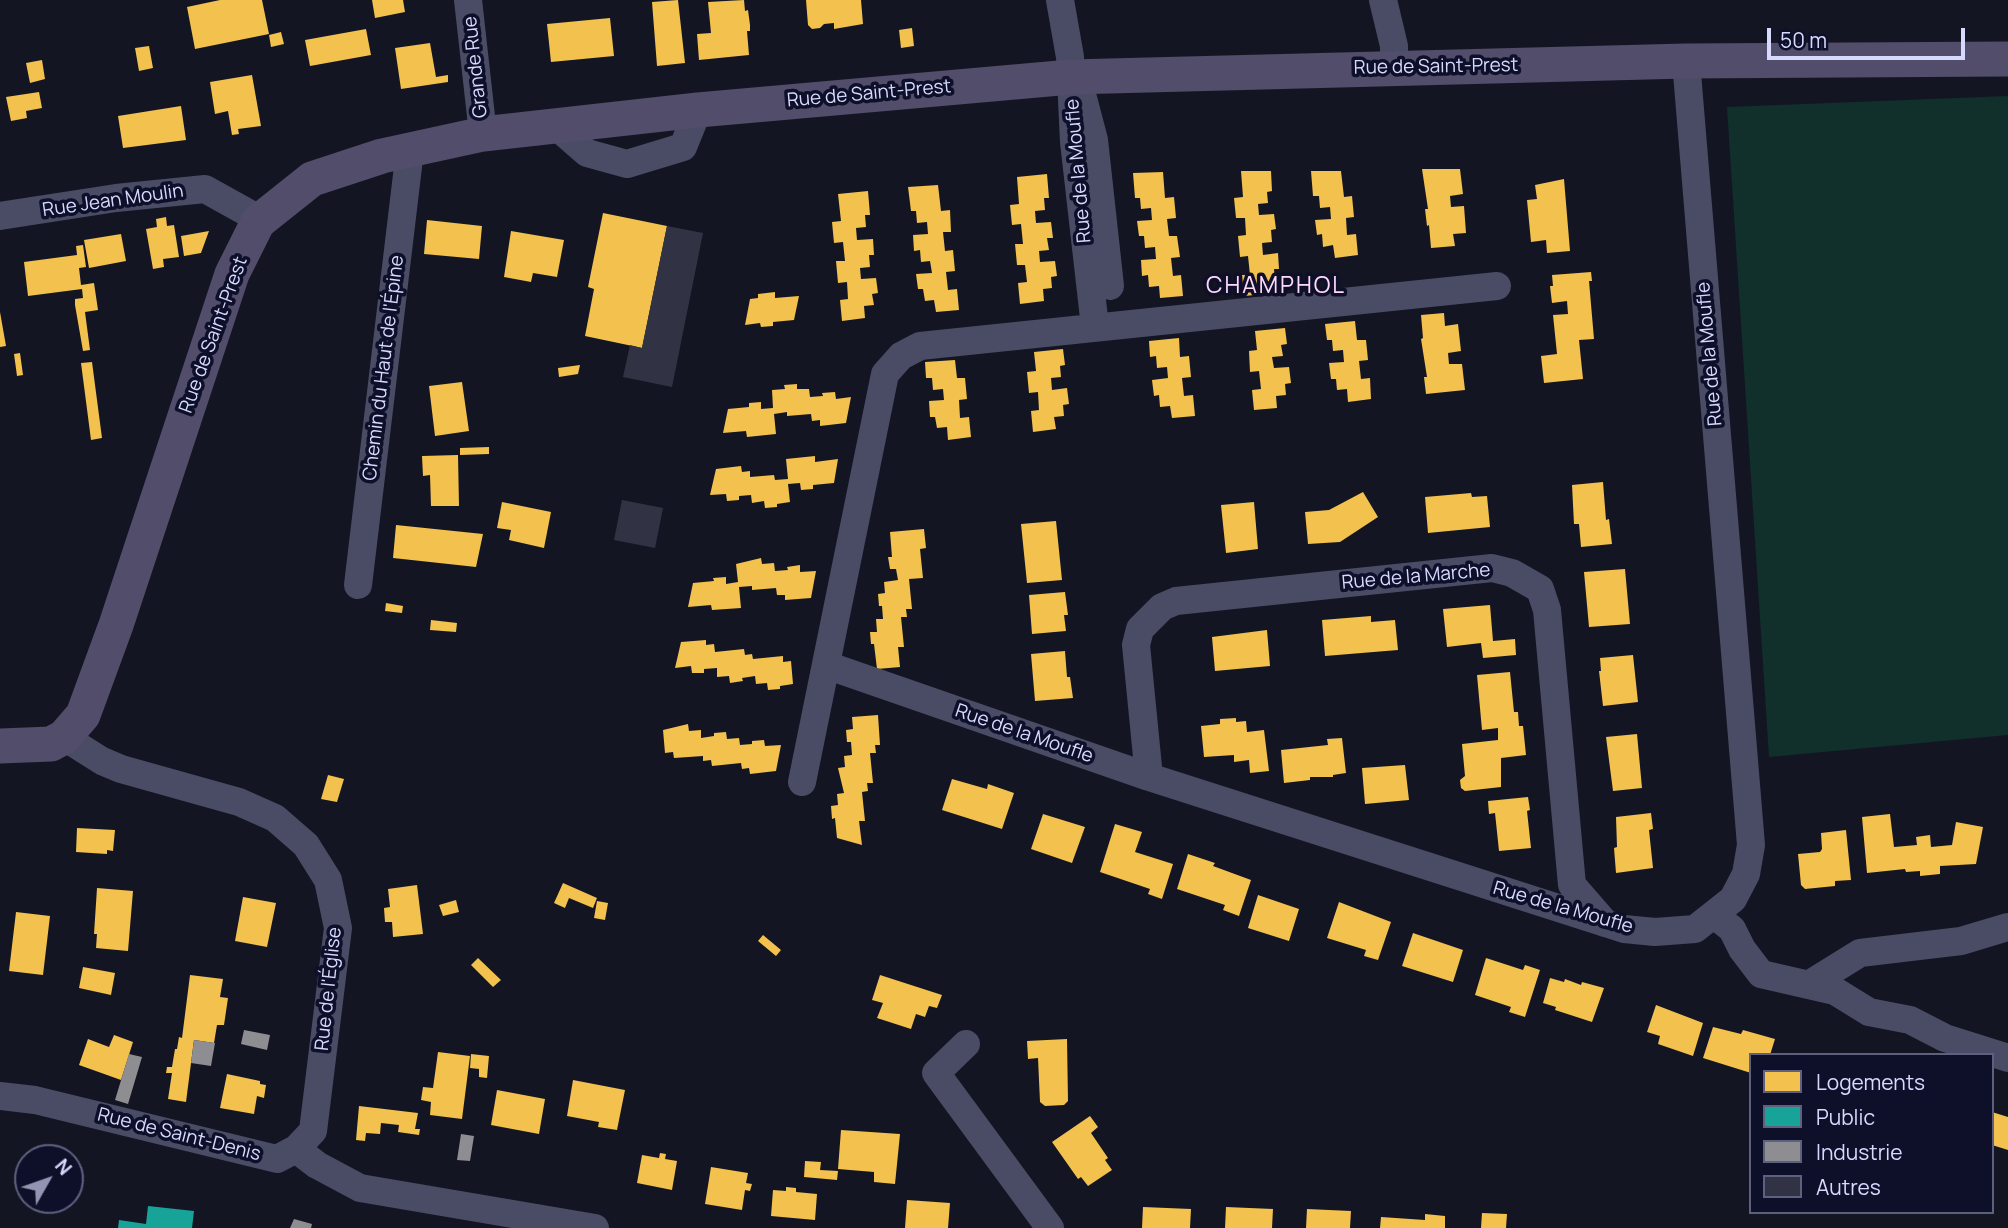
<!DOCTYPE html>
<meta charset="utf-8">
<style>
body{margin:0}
#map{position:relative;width:2008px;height:1228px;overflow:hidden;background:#141523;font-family:Manrope,sans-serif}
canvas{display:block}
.legend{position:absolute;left:1749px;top:1053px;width:245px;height:161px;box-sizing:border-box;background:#0e0f29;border:2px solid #5e607f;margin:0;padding:9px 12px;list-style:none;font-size:21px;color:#d7d9ff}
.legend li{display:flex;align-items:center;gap:14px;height:35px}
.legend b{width:35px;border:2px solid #5e607f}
.north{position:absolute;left:14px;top:1144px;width:70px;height:70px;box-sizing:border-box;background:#0e0f29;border:2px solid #5e607f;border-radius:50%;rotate:50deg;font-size:19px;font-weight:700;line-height:28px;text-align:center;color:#d7d9ff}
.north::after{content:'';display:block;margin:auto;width:24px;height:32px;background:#9394b2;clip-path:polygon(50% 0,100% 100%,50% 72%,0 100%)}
.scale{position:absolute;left:1767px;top:28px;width:198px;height:32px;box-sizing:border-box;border:4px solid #d7d9ff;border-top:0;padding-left:9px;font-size:21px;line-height:24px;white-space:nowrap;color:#d7d9ff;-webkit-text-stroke:5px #0e0f29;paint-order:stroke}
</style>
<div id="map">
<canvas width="2008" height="1228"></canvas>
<ul class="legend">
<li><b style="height:19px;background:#f2c14e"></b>Logements</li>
<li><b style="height:19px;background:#17a398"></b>Public</li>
<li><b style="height:19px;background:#8d8d92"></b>Industrie</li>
<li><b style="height:19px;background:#323245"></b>Autres</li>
</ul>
<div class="north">N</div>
<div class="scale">50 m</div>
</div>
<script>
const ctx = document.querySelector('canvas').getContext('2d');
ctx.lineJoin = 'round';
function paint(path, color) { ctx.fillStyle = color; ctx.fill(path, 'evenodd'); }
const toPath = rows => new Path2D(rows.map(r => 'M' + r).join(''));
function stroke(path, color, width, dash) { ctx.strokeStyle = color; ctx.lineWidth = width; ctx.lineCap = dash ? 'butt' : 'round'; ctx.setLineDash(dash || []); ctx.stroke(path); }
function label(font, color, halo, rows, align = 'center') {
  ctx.font = font + ' Manrope,sans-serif'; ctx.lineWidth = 7; ctx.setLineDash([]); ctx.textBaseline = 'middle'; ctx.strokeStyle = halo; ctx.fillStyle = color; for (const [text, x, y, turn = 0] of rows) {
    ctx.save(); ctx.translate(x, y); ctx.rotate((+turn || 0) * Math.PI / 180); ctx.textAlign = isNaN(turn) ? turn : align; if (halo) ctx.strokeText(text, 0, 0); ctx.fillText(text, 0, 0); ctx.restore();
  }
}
paint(toPath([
 [2008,96,2008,735,1769,757,1727,107]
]), '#112f2b');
paint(toPath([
 [220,0,262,0,269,34,195,49,187,7],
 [372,0,403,0,405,12,375,18],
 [678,0,685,63,657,66,652,2],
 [744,0,745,11,748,10,750,25,750,31,747,31,749,55,699,60,697,34,711,33,708,2],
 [806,0,861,0,863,24,834,29,834,23,824,24,820,28,812,29,808,25],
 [610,18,614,56,551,62,547,24],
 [912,28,914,46,901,48,899,30],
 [366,29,371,55,310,66,305,40],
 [281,32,284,44,271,47,269,35],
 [430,43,436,77,448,75,448,82,401,89,395,48],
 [149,46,153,68,139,71,135,48],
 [42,60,45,79,30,83,26,63],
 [252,75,261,126,238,129,239,134,232,135,228,111,215,114,210,82],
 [39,92,42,108,26,111,27,118,11,121,6,97],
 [181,106,186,140,123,148,118,116],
 [1422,169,1460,169,1463,194,1450,196,1451,207,1464,206,1466,233,1453,234,1455,246,1431,248,1429,225,1427,226,1425,209,1428,209],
 [1241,171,1271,171,1272,191,1267,192,1268,203,1258,204,1259,215,1274,214,1276,229,1271,230,1272,242,1262,243,1263,255,1278,253,1279,269,1274,269,1275,281,1265,282,1266,294,1244,296,1242,275,1250,275,1248,256,1240,257,1238,236,1246,235,1245,218,1236,218,1234,198,1243,197],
 [1311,171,1341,171,1344,197,1352,196,1354,217,1346,218,1347,235,1356,234,1358,255,1335,258,1333,245,1323,247,1322,234,1317,235,1315,220,1331,219,1330,207,1320,208,1319,196,1313,196],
 [1163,172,1165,198,1174,197,1176,218,1167,219,1169,236,1177,236,1180,257,1171,258,1173,276,1181,275,1183,296,1160,298,1159,286,1149,287,1148,275,1142,276,1141,260,1156,259,1155,247,1145,248,1144,236,1139,236,1137,221,1152,220,1151,208,1141,209,1140,198,1135,198,1133,173],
 [1047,174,1049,198,1044,198,1045,210,1035,211,1036,223,1051,222,1053,238,1047,238,1049,250,1039,251,1040,262,1055,261,1057,276,1051,277,1052,288,1043,289,1044,301,1020,304,1018,283,1027,282,1025,265,1017,265,1015,244,1023,244,1021,224,1012,225,1010,205,1019,204,1017,177],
 [1564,179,1570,251,1547,253,1546,240,1531,242,1527,200,1537,199,1535,185],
 [938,185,941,211,950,210,951,232,943,232,945,251,953,250,955,271,946,272,948,290,957,289,959,310,936,312,934,300,925,301,923,289,918,289,916,274,932,273,930,261,921,262,920,250,914,251,913,235,928,234,927,222,917,223,916,211,911,211,908,187],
 [868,191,870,215,865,215,866,227,856,228,857,240,873,239,874,255,869,255,870,267,860,268,861,279,876,278,878,293,872,294,874,305,864,306,865,318,842,321,840,300,848,299,847,282,838,283,836,261,845,261,843,242,834,243,832,222,841,221,838,194],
 [603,213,667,226,642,348,585,336,594,289,588,287],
 [166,217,167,226,174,225,179,257,163,259,164,267,153,269,146,229,157,227,156,219],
 [427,220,482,226,479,259,424,254],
 [209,231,201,253,184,256,181,236],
 [511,231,564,240,557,277,533,273,531,282,504,277],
 [121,234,126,261,89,268,84,240],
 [83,245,86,267,79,268,81,285,94,283,98,310,85,312,90,350,83,351,75,305,75,299,83,298,82,289,28,296,24,262,77,255,76,246],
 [1591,272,1592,281,1589,281,1594,339,1579,340,1583,379,1544,383,1541,356,1557,354,1553,315,1568,314,1567,301,1552,303,1550,286,1553,286,1552,275],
 [775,292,775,298,799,296,794,320,773,322,773,326,761,327,760,323,745,325,750,299,758,298,758,294],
 [0,312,6,346,0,347],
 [1444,313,1445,326,1458,324,1461,351,1448,353,1449,364,1462,364,1465,390,1426,394,1424,377,1427,377,1421,339,1423,338,1421,315],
 [1355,321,1357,340,1366,340,1368,360,1359,361,1361,379,1370,378,1371,399,1348,402,1347,389,1337,390,1336,379,1331,379,1329,363,1344,362,1343,350,1333,351,1332,340,1327,340,1325,324],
 [1285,328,1287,344,1281,345,1283,356,1272,357,1274,368,1289,367,1291,383,1285,384,1286,395,1276,396,1277,408,1254,410,1252,390,1261,389,1259,371,1250,372,1249,351,1257,350,1255,331],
 [1179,338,1180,357,1189,356,1191,377,1182,378,1184,396,1193,395,1195,416,1172,418,1170,406,1160,407,1159,395,1154,396,1152,380,1168,378,1167,367,1157,368,1156,356,1150,357,1149,341],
 [1063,349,1065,365,1060,366,1061,377,1051,378,1052,390,1067,388,1069,404,1063,405,1064,416,1054,417,1056,429,1033,432,1031,411,1039,410,1038,392,1029,393,1027,372,1036,371,1034,352],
 [20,353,23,375,17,376,14,354],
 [955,360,957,378,965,378,967,399,959,400,960,418,969,417,971,437,948,440,947,427,937,428,935,417,930,417,929,401,944,400,943,389,933,390,932,378,926,378,925,362],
 [92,362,102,438,91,440,81,363],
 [580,365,578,374,559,377,558,368],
 [462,382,469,431,435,436,429,386],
 [797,384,797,389,809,389,810,397,823,396,822,393,835,392,836,399,851,397,846,423,820,426,820,420,812,421,811,414,787,416,787,412,774,414,776,434,747,437,746,431,723,433,728,409,749,407,749,403,761,402,761,409,773,408,772,390,785,389,784,385],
 [489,447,489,454,460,455,460,448],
 [458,455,459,506,431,506,430,475,423,476,422,456],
 [815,456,815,462,838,459,834,483,813,485,813,489,801,490,800,483,788,484,790,502,777,504,777,507,765,508,764,501,752,503,751,495,739,496,739,500,727,501,726,494,710,495,716,469,741,466,742,472,750,471,750,477,774,475,775,480,788,479,786,459],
 [1603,482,1606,520,1609,519,1612,544,1581,547,1579,524,1574,524,1572,485],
 [1363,492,1378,517,1340,542,1308,544,1305,512,1329,510],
 [1471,493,1472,497,1487,496,1490,527,1428,533,1425,497],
 [502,502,551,512,544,548,509,540,511,530,497,528],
 [1254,502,1258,549,1226,553,1221,505],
 [1056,521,1062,580,1027,583,1021,524],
 [396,525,483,534,476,567,393,558],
 [924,529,926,548,920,549,923,578,909,579,912,609,906,609,907,617,901,617,904,647,898,647,900,667,877,669,874,644,871,644,870,632,877,632,876,619,883,619,882,606,879,606,878,594,885,593,884,582,898,580,896,569,890,569,888,557,892,557,890,532],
 [761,558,762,564,774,563,775,571,788,570,787,567,800,565,800,572,816,571,811,598,785,600,785,595,777,595,776,588,752,590,752,586,739,587,741,608,712,610,711,605,688,607,693,583,714,581,713,578,726,577,726,584,738,582,736,564],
 [1625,569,1630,624,1589,627,1584,572],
 [1065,592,1068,615,1064,615,1066,631,1032,634,1029,595],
 [386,603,403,606,402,613,385,611],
 [1490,605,1493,641,1515,639,1516,655,1483,658,1481,643,1447,647,1443,609],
 [1371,616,1371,622,1395,620,1398,650,1325,656,1322,620],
 [431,620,457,623,456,632,430,630],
 [1267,630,1270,666,1215,671,1212,637],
 [706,640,706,645,714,644,715,652,744,649,745,655,752,654,753,659,783,656,783,662,791,661,793,684,780,686,780,689,768,690,767,683,756,684,755,676,742,678,743,681,730,683,729,676,717,677,717,668,704,669,704,673,692,673,691,666,675,668,681,642],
 [1065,651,1067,677,1070,677,1073,698,1035,701,1031,654],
 [1633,655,1638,702,1603,706,1599,671,1601,671,1600,658],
 [1510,672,1514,712,1518,712,1519,726,1523,726,1526,755,1501,758,1501,787,1465,791,1461,788,1460,780,1465,776,1462,744,1498,740,1498,728,1482,730,1477,675],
 [878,715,880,745,875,745,876,753,870,753,873,783,867,783,868,791,862,792,865,821,859,821,862,845,837,838,835,818,832,819,831,806,838,805,837,794,844,793,838,768,845,767,844,756,852,755,851,742,847,742,846,730,853,729,852,717],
 [1236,718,1236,722,1246,721,1247,732,1264,730,1269,771,1250,773,1249,760,1234,762,1234,755,1204,757,1201,726,1220,724,1220,719],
 [688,724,689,731,701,730,701,738,714,736,714,733,726,732,727,739,739,738,740,745,752,744,752,741,764,740,765,746,781,745,776,771,750,774,749,768,742,769,741,763,712,766,711,760,703,761,703,756,674,758,673,752,665,753,663,730],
 [1637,734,1642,788,1613,791,1606,737],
 [1342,738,1346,773,1333,775,1333,777,1310,777,1310,780,1284,783,1281,750,1328,745,1327,739],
 [1405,765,1409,800,1365,804,1362,768],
 [328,775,344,779,337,802,321,799],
 [952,779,987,789,988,784,1014,793,1002,829,942,810],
 [1528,797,1530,810,1527,811,1531,848,1499,851,1495,813,1489,814,1488,801],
 [1651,813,1653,829,1649,830,1653,868,1616,873,1614,848,1617,847,1616,817],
 [1043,814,1085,827,1072,863,1031,849],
 [1890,814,1894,847,1917,845,1916,837,1930,835,1931,847,1952,845,1956,822,1983,827,1976,864,1940,866,1940,874,1920,876,1920,871,1906,872,1905,869,1867,873,1862,817],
 [1115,824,1142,832,1135,852,1173,864,1162,899,1148,894,1150,889,1100,872],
 [77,828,115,830,113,851,107,850,107,854,76,852],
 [1846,830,1851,880,1835,881,1835,886,1805,889,1801,885,1798,854,1820,852,1822,849,1821,833],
 [1188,854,1215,863,1213,866,1251,880,1239,916,1223,910,1225,905,1177,889],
 [563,883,597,898,593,908,569,898,565,908,554,903],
 [417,885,423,934,393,937,392,922,385,922,384,908,390,907,388,889],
 [97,888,133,891,128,951,96,948,97,934,94,934],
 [1258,895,1299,909,1289,941,1248,928],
 [243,897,276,903,267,947,235,941],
 [456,900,459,912,443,916,439,905],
 [597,901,608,903,605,920,594,918],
 [1339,902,1391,922,1378,960,1364,956,1366,950,1327,938],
 [16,912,50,916,43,975,9,971],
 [1413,933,1463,950,1453,982,1402,966],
 [763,935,781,950,776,956,758,941],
 [478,958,501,980,493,987,471,965],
 [1486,958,1523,970,1525,965,1540,970,1525,1017,1509,1012,1511,1007,1475,995],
 [83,967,115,973,111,995,79,988],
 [190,975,223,979,220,997,228,998,224,1025,217,1025,214,1043,194,1040,186,1102,168,1099,172,1073,166,1073,167,1067,172,1067,175,1049,177,1049,179,1037,182,1038],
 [880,975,942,995,937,1008,929,1006,925,1017,916,1014,911,1029,877,1018,883,1003,872,1000],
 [1550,978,1564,982,1565,979,1581,985,1582,982,1604,988,1592,1022,1555,1010,1556,1007,1543,1003],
 [1656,1005,1703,1023,1693,1056,1658,1044,1660,1036,1647,1032],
 [1713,1027,1741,1034,1743,1030,1775,1039,1770,1055,1751,1055,1751,1073,1703,1058],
 [114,1035,133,1042,121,1080,79,1065,88,1039,109,1047],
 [1067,1039,1068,1101,1064,1105,1045,1106,1040,1102,1038,1058,1028,1059,1027,1041],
 [438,1052,470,1056,462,1119,430,1115,431,1102,421,1100,423,1087,433,1088],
 [471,1054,489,1056,487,1078,479,1077,479,1069,470,1068],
 [227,1074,260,1081,260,1084,266,1085,264,1098,257,1096,254,1114,220,1108],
 [573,1080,625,1090,617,1130,598,1127,599,1122,567,1116],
 [497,1090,545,1099,539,1134,491,1125],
 [359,1106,418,1113,415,1129,420,1129,419,1135,398,1132,399,1125,381,1123,380,1134,366,1133,365,1141,356,1140],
 [1992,1112,2008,1117,2008,1150,1992,1145],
 [1090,1116,1098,1127,1091,1133,1108,1158,1105,1160,1112,1170,1088,1186,1081,1177,1078,1179,1052,1142],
 [841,1130,900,1134,895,1184,874,1182,874,1172,838,1169],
 [660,1153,666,1154,665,1159,677,1161,672,1190,637,1183,642,1155,659,1158],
 [805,1161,821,1162,820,1170,838,1171,837,1180,804,1177],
 [711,1167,748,1173,746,1183,752,1184,750,1191,745,1190,742,1210,705,1204],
 [786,1187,796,1188,796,1192,817,1194,815,1220,771,1216,773,1190,786,1191],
 [907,1200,950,1203,948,1228,905,1228],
 [1143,1207,1191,1209,1190,1228,1142,1228],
 [1226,1207,1273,1209,1272,1228,1225,1228],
 [1307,1209,1351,1211,1350,1228,1306,1228],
 [1482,1213,1507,1214,1506,1228,1481,1228],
 [1425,1214,1445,1216,1445,1228,1380,1228,1381,1217,1425,1220]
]), '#f2c14e');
paint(toPath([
 [148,1206,194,1211,192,1228,118,1228,119,1220,146,1224]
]), '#17a398');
paint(toPath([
 [244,1030,270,1035,267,1050,241,1044],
 [194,1040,215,1043,211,1066,191,1063],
 [129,1054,142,1057,128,1104,115,1100],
 [461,1134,474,1136,470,1161,457,1160],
 [294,1219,312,1224,311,1228,290,1228]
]), '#8d8d92');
paint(toPath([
 [667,226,703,233,672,387,623,377,630,345,642,348],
 [622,500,663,508,655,548,614,540]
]), '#323245');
stroke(toPath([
 [468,0,483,134],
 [1060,0,1070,57,1074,142,1095,327],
 [1383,0,1394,46,1394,67],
 [1083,98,1094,140,1110,286],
 [556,126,587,153,627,164,683,147,698,110],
 [0,216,116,198,205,189,250,214,258,222],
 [358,585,410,150],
 [826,665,1149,777,1624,929,1655,932,1695,929,1733,899,1746,874,1751,845,1686,61],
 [1149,777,1136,645,1140,629,1162,607,1176,601,1492,568,1512,573,1540,589,1547,610,1572,885,1605,923],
 [802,782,885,374,901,356,920,346,1497,286],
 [1714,915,1732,929,1742,949,1761,974,1835,991,1869,1012,1910,1020,1945,1038,2008,1058],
 [1810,984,1860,953,1961,941,2008,927],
 [966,1044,936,1073,1050,1228],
 [0,1096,35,1100,277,1159,296,1149,313,1131,338,928,328,880,306,845,275,818,239,802,121,769,102,761,64,737],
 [296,1149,317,1165,360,1188,595,1228]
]), '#494c64', 28);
stroke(toPath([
 [0,746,51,744,64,737,83,715,116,625,232,274,258,222,312,179,382,156,483,134,698,110,1071,77,1686,61,2008,59]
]), '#514d6a', 35);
label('19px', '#d7d9ff', '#0e0f29', [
 ["Grande Rue",476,67,-96],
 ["Rue de Saint-Prest",1436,67,-1],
 ["Rue de Saint-Prest",869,94,-5],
 ["Rue de la Moufle",1079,171,-95],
 ["Rue Jean Moulin",113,201,-8],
 ["Rue de Saint-Prest",214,335,-70],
 ["Rue de la Moufle",1710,354,-95],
 ["Chemin du Haut de l'Épine",384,368,-83],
 ["Rue de la Marche",1416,577,-5],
 ["Rue de la Moufle",1024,734,19],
 ["Rue de la Moufle",1563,908,16],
 ["Rue de l'Église",329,989,-84],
 ["Rue de Saint-Denis",179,1135,14]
]);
ctx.letterSpacing = '2px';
label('23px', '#ffd9f8', '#0e0f29', [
 ["CHAMPHOL",1276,287]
]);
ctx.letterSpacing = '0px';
</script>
